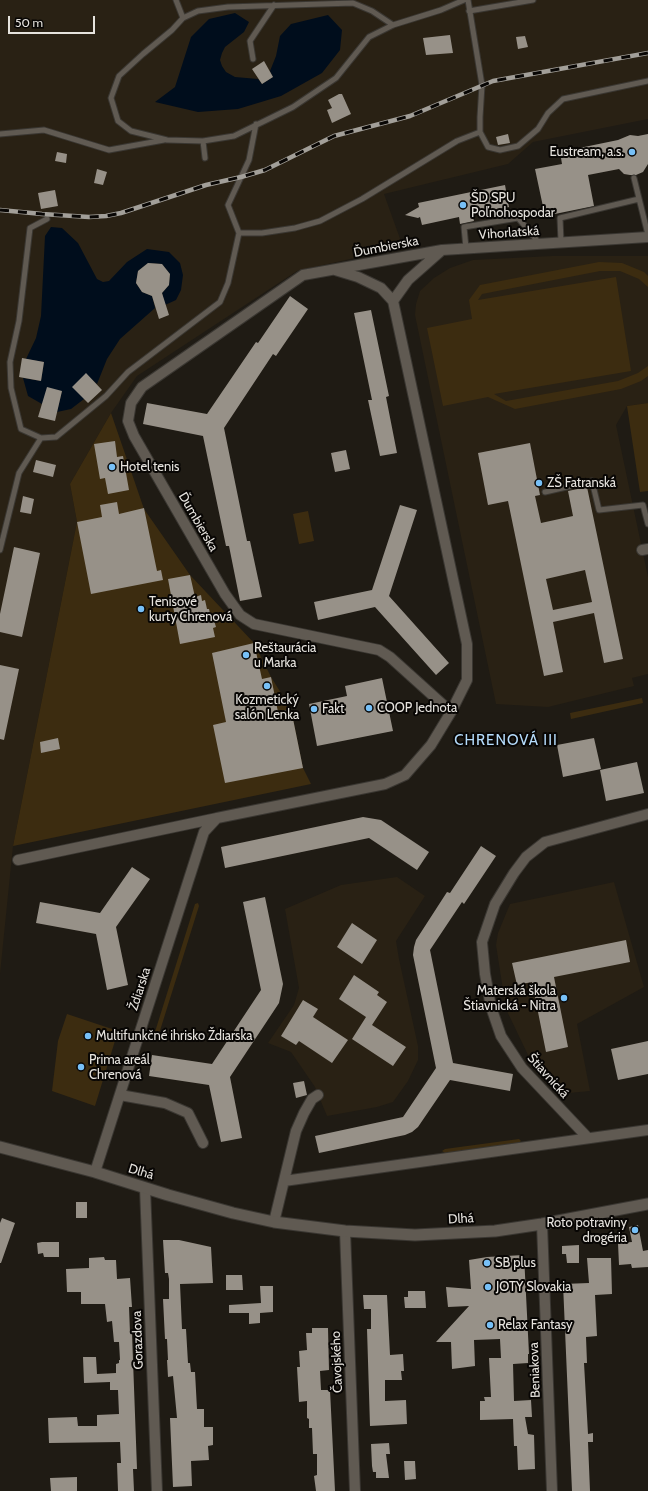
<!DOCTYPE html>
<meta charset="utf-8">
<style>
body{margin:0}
#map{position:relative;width:648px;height:1491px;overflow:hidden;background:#1f1b14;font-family:Cabin,sans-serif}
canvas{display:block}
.scale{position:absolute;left:8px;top:16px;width:87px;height:18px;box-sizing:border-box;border:2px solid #e6e3de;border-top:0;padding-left:5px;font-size:12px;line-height:14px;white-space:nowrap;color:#e6e3de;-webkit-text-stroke:3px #080604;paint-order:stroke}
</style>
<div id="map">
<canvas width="648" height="1491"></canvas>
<div class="scale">50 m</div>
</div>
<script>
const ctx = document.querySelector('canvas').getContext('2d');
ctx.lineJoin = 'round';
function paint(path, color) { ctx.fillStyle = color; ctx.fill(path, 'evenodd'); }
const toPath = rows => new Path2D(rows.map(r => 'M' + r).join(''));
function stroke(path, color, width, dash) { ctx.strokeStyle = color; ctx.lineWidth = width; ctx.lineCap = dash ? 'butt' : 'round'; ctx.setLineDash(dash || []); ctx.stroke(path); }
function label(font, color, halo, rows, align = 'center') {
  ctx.font = font + ' Cabin,sans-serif'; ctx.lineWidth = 4; ctx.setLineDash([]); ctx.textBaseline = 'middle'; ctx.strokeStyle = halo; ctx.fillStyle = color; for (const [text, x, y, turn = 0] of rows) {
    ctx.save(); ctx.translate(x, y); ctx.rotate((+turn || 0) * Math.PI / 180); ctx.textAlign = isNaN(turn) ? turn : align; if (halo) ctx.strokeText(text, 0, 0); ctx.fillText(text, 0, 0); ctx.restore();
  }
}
paint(toPath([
 [0,0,648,0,648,119,533,142,508,164,384,194,403,247,297,271,137,376,111,413,70,484,77,522,13,846,0,974],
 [552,256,648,256,648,403,627,406,616,425,648,577,648,674,632,678,634,686,548,707,496,704,415,315,416,304,420,291,434,278,450,268,473,260],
 [397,877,425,896,396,941,399,959,418,1046,418,1060,408,1081,393,1102,377,1107,327,1116,315,1087,291,1052,268,1043,294,1005,299,988,285,909,341,885],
 [614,882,644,987,577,1024,590,1091,558,1094,528,1055,506,1009,496,945,498,933,510,904]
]), '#292114');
paint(toPath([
 [599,262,622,263,644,272,648,276,648,287,639,279,620,271,600,271,482,294,478,300,616,277,631,371,494,394,506,401,618,381,638,373,648,366,648,376,641,381,621,389,515,409,488,397,443,406,427,328,472,319,469,300,480,285],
 [648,403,648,491,640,492,627,406],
 [111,413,144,509,190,575,254,643,271,677,291,709,303,768,311,784,13,846,77,522,70,484],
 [308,511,314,541,299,544,293,514],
 [642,698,643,703,571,719,570,713],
 [198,903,199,906,158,1037,155,1038,154,1035,195,904],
 [67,1014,118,1031,95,1106,52,1091,58,1041],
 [519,1139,521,1141,519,1143,445,1153,442,1151,445,1149]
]), '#3c2c10');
paint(toPath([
 [235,13,249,22,244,32,225,47,222,53,220,60,222,66,226,72,235,77,258,79,262,84,273,77,270,71,276,56,280,36,291,24,328,15,342,30,340,50,322,73,281,96,238,109,198,112,155,102,175,87,191,37,209,19],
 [51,227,62,228,78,243,97,279,103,282,109,281,127,262,147,249,169,252,180,263,183,275,181,290,176,300,165,305,162,293,169,285,170,274,162,264,148,263,138,271,136,283,142,292,152,296,155,308,120,339,107,359,97,384,86,374,84,399,71,409,57,412,62,391,42,404,28,396,23,378,41,381,44,362,26,359,36,338,41,316,45,236]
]), '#000d1c');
paint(toPath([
 [450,35,453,53,426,55,423,38],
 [525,36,528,47,518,49,516,37],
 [264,61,273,77,262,84,252,69],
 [339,94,342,94,351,114,332,123,327,110,332,108,328,100],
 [508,134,510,143,498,145,496,137],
 [648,134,648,164,643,172,636,175,630,175,624,174,619,169,588,175,594,206,545,216,535,169,562,164,560,152,618,140,630,135,638,136],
 [57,152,67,154,66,163,55,161],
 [97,169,107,172,103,185,94,183],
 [505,185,509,207,472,214,474,221,460,224,459,217,422,225,420,217,418,218,405,215,419,207,418,203],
 [55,190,58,206,41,209,38,193],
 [148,263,162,264,170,274,169,285,162,293,169,315,159,319,152,296,142,292,136,283,138,271],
 [290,296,308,309,276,356,273,354,224,428,247,541,250,541,262,597,240,601,229,546,226,546,203,436,143,424,147,403,207,414,256,342,258,343],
 [371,310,389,396,386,397,397,453,380,456,368,400,372,400,354,313],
 [22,358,44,362,41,381,19,377],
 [86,373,102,390,88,403,72,387],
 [47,387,62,391,55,421,38,417],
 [115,441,117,457,123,456,129,490,108,494,105,478,100,479,94,444],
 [530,443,540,495,535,496,541,523,573,516,568,491,587,487,623,659,604,663,594,613,553,622,563,672,544,676,508,501,488,505,478,453],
 [585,570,592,602,553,610,546,579],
 [346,450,350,469,335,472,331,453],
 [36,460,56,465,53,477,33,472],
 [23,496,34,499,31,514,20,512],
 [117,502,119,514,144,508,157,571,161,570,163,580,91,594,77,522,102,517,100,505],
 [400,505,417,510,389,596,449,663,436,675,375,607,318,620,314,602,372,590],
 [14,547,40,553,22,637,0,632,0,614],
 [190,575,195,597,201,595,202,601,205,600,207,609,209,609,211,618,213,617,216,627,213,628,215,637,180,644,168,579],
 [254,643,262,679,271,677,278,712,291,709,303,768,225,783,213,725,226,722,212,653],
 [0,665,19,669,4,740,0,739],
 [382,678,393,731,317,746,309,704,347,696,345,686],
 [58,738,60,749,41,753,40,742],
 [594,738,601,769,563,777,557,745],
 [637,762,644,793,606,801,600,770],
 [363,817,381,820,429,852,417,870,369,838,225,868,221,847],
 [481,846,496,856,464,904,462,902,430,950,453,1063,513,1074,510,1091,450,1080,418,1127,412,1132,405,1135,319,1153,315,1136,403,1117,436,1068,413,955,414,947,416,940,447,892,450,893],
 [132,867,150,879,116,927,128,985,107,990,96,934,36,923,40,902,100,913],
 [265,897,283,984,279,1003,230,1077,242,1138,221,1142,209,1085,149,1076,152,1055,212,1064,261,990,243,902],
 [352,923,377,940,362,964,337,947],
 [626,940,630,962,554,977,568,1047,546,1052,532,982,517,985,512,963],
 [354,975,379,992,377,995,387,1002,372,1025,406,1047,393,1066,352,1039,366,1017,339,999],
 [303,1000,318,1009,313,1017,348,1040,332,1063,299,1041,296,1045,281,1036],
 [648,1041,648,1074,618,1080,611,1049],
 [304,1081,307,1095,296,1098,293,1083],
 [76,1202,87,1202,87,1218,76,1218],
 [2,1218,15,1223,1,1263,0,1263,0,1223],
 [638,1225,643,1251,648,1250,648,1267,632,1268,631,1264,619,1265,618,1243,632,1242,629,1227],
 [163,1240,179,1240,211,1247,213,1283,180,1284,182,1329,186,1329,188,1363,190,1363,191,1372,195,1372,197,1409,204,1409,204,1427,213,1427,213,1445,208,1446,209,1460,191,1461,192,1486,173,1487,170,1418,177,1418,173,1376,168,1377,167,1360,168,1360,167,1339,165,1339,163,1299,169,1299,169,1279,168,1273,165,1273],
 [42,1242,59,1242,59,1257,44,1257,43,1253,38,1254,37,1243],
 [579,1245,579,1263,567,1263,566,1254,562,1254,562,1246],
 [524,1255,529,1354,528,1354,528,1363,513,1364,514,1401,531,1400,532,1417,525,1417,528,1434,534,1435,535,1469,518,1470,517,1446,514,1446,513,1419,480,1420,480,1401,485,1401,484,1397,491,1397,489,1358,501,1358,500,1339,474,1340,475,1366,452,1369,451,1342,436,1342,469,1306,448,1307,446,1287,471,1289,469,1260,487,1257],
 [104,1257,105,1260,116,1260,117,1279,130,1278,132,1307,129,1307,130,1333,132,1333,137,1469,133,1469,134,1491,118,1491,117,1463,121,1463,120,1442,49,1443,48,1418,77,1417,78,1426,97,1426,97,1415,119,1414,118,1390,110,1390,110,1382,84,1383,83,1357,96,1357,97,1374,116,1373,116,1364,119,1363,119,1360,120,1360,119,1342,114,1342,112,1321,107,1322,105,1304,81,1304,81,1292,67,1292,66,1269,89,1268,89,1258],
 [587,1258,611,1258,612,1294,595,1295,597,1336,586,1337,587,1363,584,1363,588,1434,593,1433,593,1442,588,1442,590,1491,572,1491,563,1284,589,1283],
 [226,1275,242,1275,243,1290,226,1290],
 [260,1286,273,1286,273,1312,260,1313,260,1323,249,1324,249,1313,229,1313,229,1305,261,1303],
 [408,1291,425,1291,426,1308,405,1308,404,1297,408,1297],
 [363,1295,387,1295,390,1355,403,1354,404,1371,401,1371,402,1380,385,1380,385,1401,406,1400,407,1424,370,1426,367,1329,371,1329,371,1309,364,1309],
 [312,1328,328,1328,329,1370,320,1371,321,1390,330,1390,335,1491,316,1491,314,1476,317,1475,317,1454,313,1454,312,1428,309,1428,309,1419,307,1418,307,1401,299,1402,297,1367,300,1367,299,1351,307,1350,306,1333,312,1333],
 [389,1443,390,1454,386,1454,389,1478,376,1478,376,1472,373,1472,372,1466,371,1444],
 [404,1461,415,1461,416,1479,405,1480],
 [77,1477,77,1491,51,1491,50,1478]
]), '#979188');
const service = toPath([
 [176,0,183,18],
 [468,0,482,85,480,117,480,132,488,147,500,150,518,146,538,129,548,113,563,99,648,81],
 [469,11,533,0],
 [393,25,372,11,353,3,228,7,198,11,183,18,172,30,143,54,119,76,111,98,118,121,131,131,167,140,203,141,234,136,293,107,336,78,369,37,393,25,441,10,464,0],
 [253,59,250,41,274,5],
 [0,134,44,130,109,150,164,140],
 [203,141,205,158],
 [634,178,648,235],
 [47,219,30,228,19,321,10,362,11,388,21,429,41,438,56,437,106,396,128,372,220,302,228,283,239,233,228,205,249,160,256,124],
 [239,233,262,233,295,228,320,221,362,199,457,141,480,132],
 [561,242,560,218,639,199],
 [466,248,464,227,518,218,539,243],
 [545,492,592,481,599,510,643,505,648,524],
 [0,550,19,473,41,438]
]);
const minor = toPath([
 [442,250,303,275,142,387,131,403,128,421,134,436,225,594,240,615,254,624,379,650,390,657,451,712],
 [393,301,408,280,442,250,648,237],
 [642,550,648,549],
 [18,860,217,818],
 [120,1095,165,1103,188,1113,203,1143],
 [588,1138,522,1068,501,1036,491,1007,485,974,482,942,495,904,514,873,526,857,545,842,648,814],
 [95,1172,204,832,217,818,385,784,405,775,431,745,451,712,467,680,467,644,393,301,381,288,358,277,335,270],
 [284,1181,648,1130],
 [145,1188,157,1491],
 [274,1222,296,1131,304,1113,312,1099,318,1095],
 [542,1224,552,1491],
 [345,1231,355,1491]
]);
const tertiary = toPath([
 [0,1147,95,1172,168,1195,233,1213,274,1222,345,1231,415,1235,495,1231,542,1224,648,1204]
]);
stroke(service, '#3a3732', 7);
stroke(minor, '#3a3732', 12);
stroke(tertiary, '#3a3732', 13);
stroke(service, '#605a52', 5);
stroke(minor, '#605a52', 10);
stroke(tertiary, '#605a52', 11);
const rail = toPath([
 [0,210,42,214,89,217,106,216,121,213,206,185,241,177,265,170,334,136,410,116,493,81,648,53]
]);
stroke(rail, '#a29f99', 4.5);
stroke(rail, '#080604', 3, [9]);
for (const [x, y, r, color] of [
 [632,152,4,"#77c0f7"],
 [463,205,4,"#77c0f7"],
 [112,467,4,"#77c0f7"],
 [539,483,4,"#77c0f7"],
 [141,609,4,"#77c0f7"],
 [246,655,4,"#77c0f7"],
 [267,686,4,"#77c0f7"],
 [369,708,4,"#77c0f7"],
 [314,709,4,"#77c0f7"],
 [564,998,4,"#77c0f7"],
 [88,1036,4,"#77c0f7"],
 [81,1067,4,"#77c0f7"],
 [635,1230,4,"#77c0f7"],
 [487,1263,4,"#77c0f7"],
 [488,1287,4,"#77c0f7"],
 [490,1325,4,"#77c0f7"]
]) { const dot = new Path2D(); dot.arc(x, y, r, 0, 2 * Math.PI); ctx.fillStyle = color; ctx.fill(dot); stroke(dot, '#080604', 1.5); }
label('13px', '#e6e3de', '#080604', [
 ["Eustream, a.s.",624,152,"right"],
 ["ŠD SPU",471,198],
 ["Poľnohospodar",471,213],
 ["Hotel tenis",120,467],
 ["ZŠ Fatranská",547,483],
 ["Tenisové",149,602],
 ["kurty Chrenová",149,617],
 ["Reštaurácia",254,648],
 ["u Marka",254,663],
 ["Kozmetický",267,700,"center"],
 ["salón Lenka",267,715,"center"],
 ["COOP Jednota",377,708],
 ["Fakt",322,709],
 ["Materská škola",556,991,"right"],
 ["Štiavnická - Nitra",556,1006,"right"],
 ["Multifunkčné ihrisko Ždiarska",96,1036],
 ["Prima areál",89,1060],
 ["Chrenová",89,1075],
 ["Roto potraviny",627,1223,"right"],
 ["drogéria",627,1238,"right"],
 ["SB plus",495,1263],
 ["JOTY Slovakia",496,1287],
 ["Relax Fantasy",498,1325]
], 'left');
label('13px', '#e6e3de', '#080604', [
 ["Vihorlatská",509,233,-4],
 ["Ďumbierska",386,247,-11],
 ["Ďumbierska",198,522,60],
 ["Ždiarska",140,989,-72],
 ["Štiavnická",548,1076,48],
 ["Dlhá",141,1172,17],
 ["Dlhá",461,1219,-3],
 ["Gorazdova",138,1340,-92],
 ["Čavojského",337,1362,-92],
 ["Beniakova",535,1370,-92]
]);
ctx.letterSpacing = '1px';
label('15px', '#b5dcfc', '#080604', [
 ["CHRENOVÁ III",506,741]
]);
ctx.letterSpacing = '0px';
</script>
